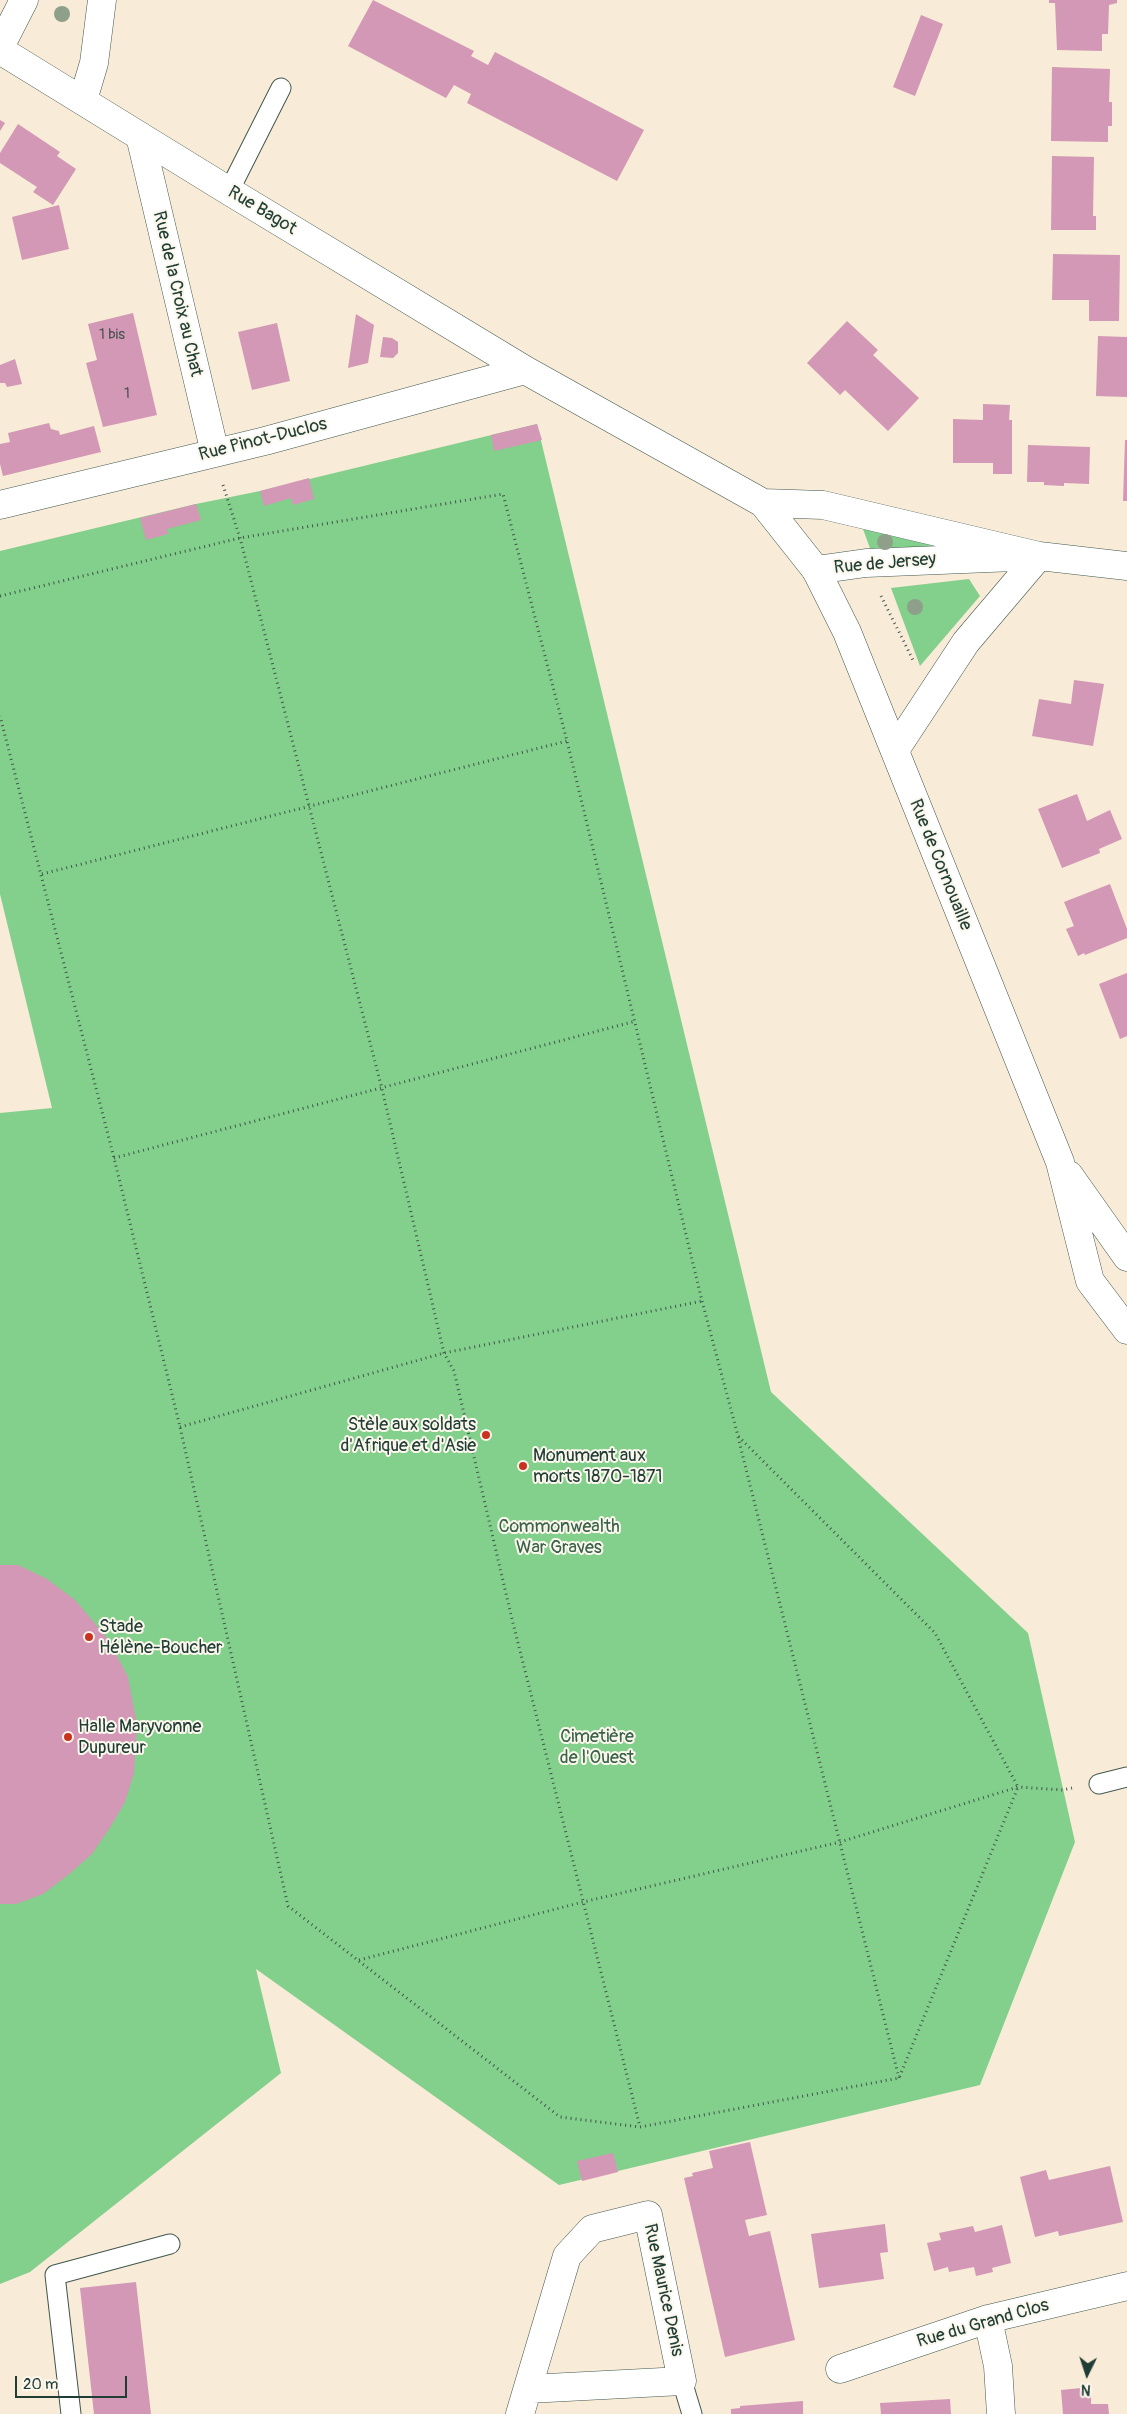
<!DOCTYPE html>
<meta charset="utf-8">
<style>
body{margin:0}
#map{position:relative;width:1127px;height:2414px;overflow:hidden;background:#f8ebd7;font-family:Pangolin,sans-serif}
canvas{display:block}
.north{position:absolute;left:1062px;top:2349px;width:50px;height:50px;-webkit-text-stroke:4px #fbf7ec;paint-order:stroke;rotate:184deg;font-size:14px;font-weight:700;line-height:20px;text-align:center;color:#1f3d34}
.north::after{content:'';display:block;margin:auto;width:18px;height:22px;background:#1f3d34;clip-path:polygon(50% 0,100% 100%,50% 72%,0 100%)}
.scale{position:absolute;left:15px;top:2376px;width:112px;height:22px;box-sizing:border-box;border:2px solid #1f3d34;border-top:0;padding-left:6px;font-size:15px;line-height:18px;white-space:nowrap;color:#1f3d34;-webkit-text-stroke:4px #fbf7ec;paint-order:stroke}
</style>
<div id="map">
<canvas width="1127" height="2414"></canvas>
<div class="north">N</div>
<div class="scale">20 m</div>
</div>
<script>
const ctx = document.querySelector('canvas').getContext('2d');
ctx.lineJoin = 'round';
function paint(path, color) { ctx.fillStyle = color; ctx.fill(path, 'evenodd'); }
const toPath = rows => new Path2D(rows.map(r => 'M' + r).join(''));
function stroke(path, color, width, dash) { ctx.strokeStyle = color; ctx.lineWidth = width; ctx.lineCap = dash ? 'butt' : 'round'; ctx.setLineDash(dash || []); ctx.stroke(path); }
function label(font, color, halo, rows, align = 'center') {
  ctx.font = font + ' Pangolin,sans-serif'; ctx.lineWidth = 4; ctx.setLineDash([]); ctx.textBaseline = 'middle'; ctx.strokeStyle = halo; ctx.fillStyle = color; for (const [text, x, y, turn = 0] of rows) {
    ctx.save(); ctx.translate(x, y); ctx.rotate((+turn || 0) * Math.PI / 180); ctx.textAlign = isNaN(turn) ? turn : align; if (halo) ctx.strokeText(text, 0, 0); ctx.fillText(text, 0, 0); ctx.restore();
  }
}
paint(toPath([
 [537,424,771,1392,1028,1633,1075,1842,980,2085,559,2185,256,1969,281,2073,30,2272,0,2284,0,1113,52,1108,0,894,0,551,196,504,260,491],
 [863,529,945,548,871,551],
 [969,579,980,596,920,666,891,588]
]), '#83cf8c');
paint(toPath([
 [373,0,474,51,471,56,488,65,495,52,644,130,617,181,467,103,471,94,454,85,446,98,348,46],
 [1049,0,1117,0,1117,3,1109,5,1108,34,1102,34,1102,51,1057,50,1055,3,1049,3],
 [921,15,943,24,915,96,893,87],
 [1052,67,1110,69,1109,102,1112,102,1112,126,1108,126,1108,142,1051,141],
 [0,120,5,123,0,131],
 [18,124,60,152,57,156,76,169,53,205,33,192,37,187,0,163,0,153],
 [1052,156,1094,157,1093,216,1096,216,1096,230,1051,230],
 [59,205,69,249,22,260,12,217],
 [1053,254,1120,255,1119,321,1089,321,1089,300,1052,300],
 [133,313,157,415,103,427,86,363,97,360,88,324],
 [356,314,374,325,368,363,348,368],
 [847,321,878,350,873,355,919,398,888,431,845,390,840,395,807,363],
 [277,323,290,381,252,390,238,332],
 [1098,336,1127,337,1127,397,1096,396],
 [383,337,392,338,398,342,398,353,393,358,380,357],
 [15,359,22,384,7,387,5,383,0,383,0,365],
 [983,404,1010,405,1009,420,1012,420,1012,474,993,474,993,463,953,463,953,419,983,420],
 [49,423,51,429,59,431,60,435,94,426,101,452,3,476,0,464,0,444,10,442,8,433],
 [537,424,542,440,494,451,491,435],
 [1125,440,1127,440,1127,501,1123,501],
 [1028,445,1090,447,1089,484,1064,483,1064,486,1044,485,1044,482,1027,482],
 [309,478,314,499,293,505,291,498,264,506,260,491],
 [196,504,201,520,167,529,168,534,146,540,140,518],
 [1074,680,1104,684,1093,746,1032,736,1039,699,1071,704],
 [1077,794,1087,821,1110,810,1122,839,1099,849,1100,853,1062,868,1038,809],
 [1110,884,1127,929,1127,938,1085,955,1084,953,1078,956,1066,929,1074,926,1064,902],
 [1127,973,1127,1036,1120,1039,1099,984],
 [0,1565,18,1565,47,1579,75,1600,108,1639,128,1677,137,1725,134,1773,125,1802,111,1826,92,1854,68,1875,43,1894,16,1904,0,1904],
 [750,2142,767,2215,745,2220,749,2236,770,2231,795,2340,725,2357,684,2178,693,2176,692,2173,713,2168,709,2151],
 [613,2153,618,2172,582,2181,577,2161],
 [1110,2166,1123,2222,1059,2236,1058,2231,1035,2237,1020,2177,1046,2170,1049,2180],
 [885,2224,888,2252,880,2253,884,2279,819,2288,811,2234],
 [1002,2225,1011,2263,992,2268,993,2272,976,2276,974,2267,949,2272,948,2267,934,2271,927,2243,941,2240,939,2233,973,2226,975,2232],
 [136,2282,151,2414,94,2414,80,2288],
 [1091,2387,1091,2404,1108,2404,1109,2414,1063,2414,1061,2390],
 [950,2399,951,2414,881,2414,880,2403],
 [803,2401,803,2414,731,2414,731,2409,740,2408,740,2406]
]), '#d298b5');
const lane = toPath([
 [229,191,281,88],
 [1099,1784,1127,1777],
 [682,2381,692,2414],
 [71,2414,55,2275,170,2244]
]);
const street = toPath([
 [0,47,24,0],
 [0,50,229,191,525,370,763,503,816,570,866,563,1039,556],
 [83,100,94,63,102,0],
 [140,136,215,453],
 [763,503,823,505,1039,556,1127,566],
 [0,505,265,441,525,370],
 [895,750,966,642,1039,556],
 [988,2319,998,2366,1001,2414],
 [840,2369,988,2319,1127,2286],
 [520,2414,567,2256,592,2229,648,2215,682,2381,528,2389]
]);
const secondary = toPath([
 [816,570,847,632,1060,1162,1090,1281,1127,1330],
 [1069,1175,1127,1257]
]);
stroke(lane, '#40574c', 21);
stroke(street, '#40574c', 29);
stroke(secondary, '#40574c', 29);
stroke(toPath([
 [223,485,240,538,382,1089,444,1353,454,1371,511,1615,640,2127],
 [0,596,240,538,503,494,567,741,702,1301,738,1436,935,1633,1018,1787,899,2078,640,2127,560,2117,288,1906,180,1427,114,1158,0,716],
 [881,596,914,662],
 [42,874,567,741],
 [114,1158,636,1021],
 [180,1427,444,1353,702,1301],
 [738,1437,899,2078],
 [359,1960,583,1902,840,1842,1018,1787,1063,1790,1072,1788]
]), '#40574c', 3, [1, 4]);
stroke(lane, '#fff', 19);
stroke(street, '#fff', 28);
stroke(secondary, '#fff', 28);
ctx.fillStyle = '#8ea089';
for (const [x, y] of [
 [62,14],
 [885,542],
 [915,607]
]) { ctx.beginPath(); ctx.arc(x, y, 8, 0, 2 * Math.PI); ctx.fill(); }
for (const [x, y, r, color] of [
 [486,1435,5,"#c8321e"],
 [523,1466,5,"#c8321e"],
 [89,1637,5,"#c8321e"],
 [68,1737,5,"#c8321e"]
]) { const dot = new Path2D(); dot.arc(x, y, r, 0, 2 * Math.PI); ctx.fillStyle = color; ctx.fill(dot); stroke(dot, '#fbf7ec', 2); }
label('15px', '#4c5454', null, [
 ["1 bis",112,335],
 ["1",127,394]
]);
label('18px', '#1f3d34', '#fbf7ec', [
 ["Rue Bagot",262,211,31],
 ["Rue de la Croix au Chat",177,294,77],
 ["Rue Pinot-Duclos",263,440,-14],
 ["Rue de Jersey",885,564,-5],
 ["Rue de Cornouaille",940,865,68],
 ["Rue Maurice Denis",663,2290,78],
 ["Rue du Grand Clos",983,2324,-16]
]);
label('18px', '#1f3d34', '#fbf7ec', [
 ["Stèle aux soldats",476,1425,"right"],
 ["d'Afrique et d'Asie",476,1446,"right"],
 ["Monument aux",533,1456],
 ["morts 1870-1871",533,1477],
 ["Stade",99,1627],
 ["Hélène-Boucher",99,1648],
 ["Halle Maryvonne",78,1727],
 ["Dupureur",78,1748]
], 'left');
label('18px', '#38624a', '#fbf7ec', [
 ["Commonwealth",559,1527],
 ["War Graves",559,1548],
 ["Cimetière",597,1737],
 ["de l'Ouest",597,1758]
]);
</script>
